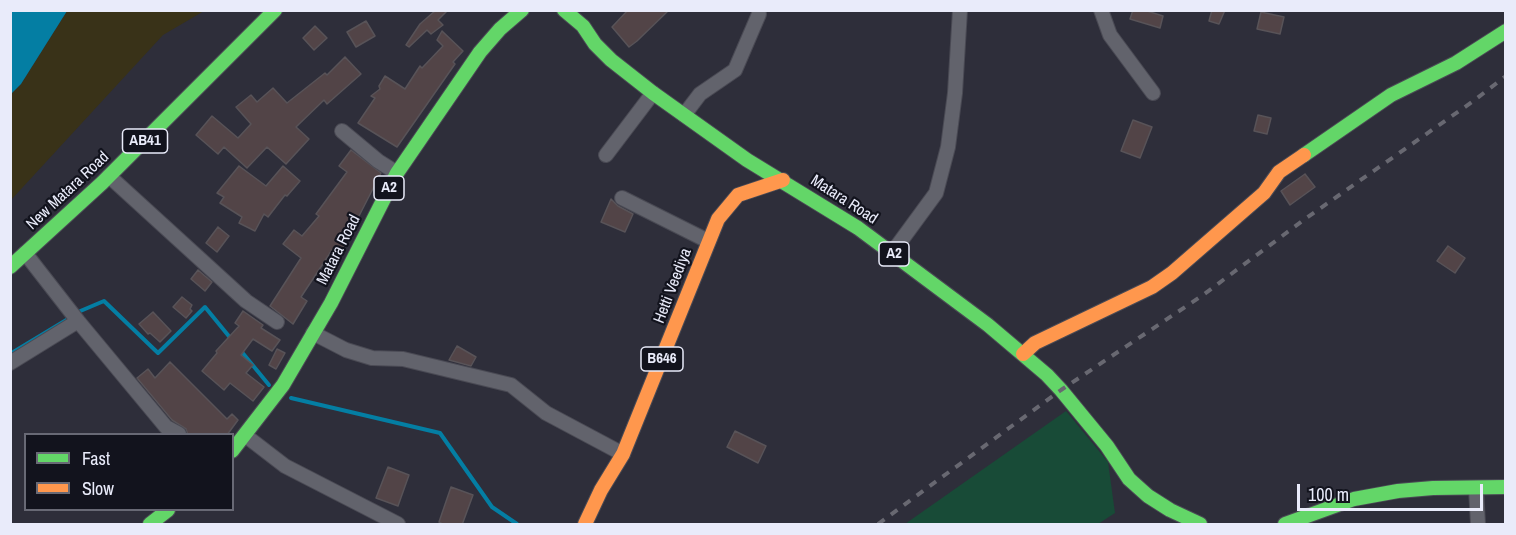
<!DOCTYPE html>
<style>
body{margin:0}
#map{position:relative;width:1516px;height:535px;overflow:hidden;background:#2e2e3a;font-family:"Archivo Narrow",sans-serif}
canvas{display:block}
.frame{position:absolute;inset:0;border:12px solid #e9ebfa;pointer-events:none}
.legend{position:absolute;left:24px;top:433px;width:210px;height:78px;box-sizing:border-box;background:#12131d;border:2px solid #686975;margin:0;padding:8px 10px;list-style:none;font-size:18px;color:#e9ebfa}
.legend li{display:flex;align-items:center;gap:12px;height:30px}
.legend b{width:30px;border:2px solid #686975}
.scale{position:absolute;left:1297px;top:484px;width:186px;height:27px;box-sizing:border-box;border:3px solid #e9ebfa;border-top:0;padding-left:8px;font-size:18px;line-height:21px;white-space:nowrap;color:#e9ebfa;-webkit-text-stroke:4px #12131d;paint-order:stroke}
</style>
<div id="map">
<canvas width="1516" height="535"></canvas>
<div class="frame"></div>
<ul class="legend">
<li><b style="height:8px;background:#63d668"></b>Fast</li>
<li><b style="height:8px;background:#ff974d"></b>Slow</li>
</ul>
<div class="scale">100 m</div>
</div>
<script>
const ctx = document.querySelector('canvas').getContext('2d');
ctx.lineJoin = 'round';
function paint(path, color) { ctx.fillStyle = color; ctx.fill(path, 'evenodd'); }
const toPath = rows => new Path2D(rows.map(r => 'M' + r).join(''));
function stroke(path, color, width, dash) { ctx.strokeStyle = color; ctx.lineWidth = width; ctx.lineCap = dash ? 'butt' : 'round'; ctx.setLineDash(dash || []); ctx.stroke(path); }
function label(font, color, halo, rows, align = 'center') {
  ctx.font = font + ' "Archivo Narrow",sans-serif'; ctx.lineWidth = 4.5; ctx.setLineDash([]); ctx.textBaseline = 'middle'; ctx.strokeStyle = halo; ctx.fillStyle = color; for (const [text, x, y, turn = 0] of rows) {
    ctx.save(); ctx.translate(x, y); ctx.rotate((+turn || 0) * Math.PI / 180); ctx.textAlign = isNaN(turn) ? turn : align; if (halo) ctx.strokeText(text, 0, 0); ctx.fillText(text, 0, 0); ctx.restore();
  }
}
paint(toPath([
 [1066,411,1108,462,1115,513,1098,524,905,524]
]), '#184b37');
paint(toPath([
 [67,11,204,11,163,35,11,200,11,94,21,84]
]), '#393218');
paint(toPath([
 [11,10,67,11,21,84,11,94]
]), '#047ea3');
stroke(toPath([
 [78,312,104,301,158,353,205,307,232,340],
 [241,351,269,385],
 [10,354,68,319],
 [291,398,440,433,492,507,517,524]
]), '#047ea3', 4);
const building = toPath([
 [436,10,447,11,438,20,443,25,431,34,427,30,409,47,406,45,420,24,436,10],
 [628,10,669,10,637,41,629,47,612,27,628,10],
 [1133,10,1144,10,1163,16,1160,28,1130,19,1133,10],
 [1212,10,1225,10,1219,24,1209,21,1212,10],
 [1261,12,1284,17,1280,34,1257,29,1261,12],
 [366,21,375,36,356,47,347,32,366,21],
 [315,26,327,38,314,50,303,38,315,26],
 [442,31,463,51,453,62,455,64,397,147,358,123,375,98,371,96,380,89,379,86,385,76,405,89,420,66,422,68,443,46,437,40,442,31],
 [345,57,361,74,327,104,324,100,296,127,309,139,286,164,267,147,247,168,224,147,218,154,196,135,212,116,238,138,251,124,236,107,251,95,257,102,273,88,287,103,325,73,327,75,345,57],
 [1258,115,1271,118,1267,134,1254,131,1258,115],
 [1133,120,1152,127,1140,158,1121,151,1133,120],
 [351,150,381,173,339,255,332,250,301,297,307,301,293,324,270,306,301,258,283,244,294,230,302,236,319,216,316,214,347,172,339,166,351,150],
 [239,166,266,186,283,166,300,181,287,196,285,195,268,217,264,214,255,231,239,223,242,217,220,203,224,197,217,193,239,166],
 [1305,174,1315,187,1290,205,1281,191,1305,174],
 [611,199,618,206,633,214,625,232,601,222,611,199],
 [218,227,229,236,217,252,206,243,218,227],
 [1448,246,1465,258,1455,273,1437,261,1448,246],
 [198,270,212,282,205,291,191,279,198,270],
 [182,297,192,305,190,309,192,311,186,318,173,307,182,297],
 [243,311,263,325,261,328,280,340,272,351,253,339,241,355,253,365,246,373,264,387,253,401,230,383,224,390,202,371,217,353,216,351,239,326,235,323,243,311],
 [153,312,171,331,160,342,150,333,148,334,139,324,153,312],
 [457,346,476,357,471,366,449,360,457,346],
 [277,349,285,353,276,369,269,365,277,349],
 [170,362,227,419,232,414,238,420,227,435,188,435,186,429,172,420,137,378,148,369,155,378,170,362],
 [735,431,766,446,758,463,727,447,735,431],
 [388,467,409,475,398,506,376,498,388,467],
 [451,487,473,495,462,525,444,525,439,522,451,487]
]);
paint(building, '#524447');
stroke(building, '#585358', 1.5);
const street = toPath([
 [1101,10,1110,35,1153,93],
 [684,115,700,94,735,70,759,14],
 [342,131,378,161,397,173],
 [606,155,653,93],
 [109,176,246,301,277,322],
 [622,198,708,241],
 [25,253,78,321,166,427,179,434],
 [892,253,936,193,948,147,955,93,960,10],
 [313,333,346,350,372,358,403,359,511,385,546,413,623,454],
 [10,363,78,321],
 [246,436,285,466,398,524],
 [1476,488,1478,524]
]);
const fast = toPath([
 [564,10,583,26,595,44,611,60,653,93,747,160,858,228,988,325,1047,375,1061,390,1107,446,1129,479,1148,496,1170,510,1200,524],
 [1304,155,1391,95,1456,63,1506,31],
 [10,267,102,183,275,10],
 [232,451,283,385,331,303,397,173,480,52,500,29,522,10],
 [150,524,168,510],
 [1285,524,1354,499,1398,491,1433,488,1506,487]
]);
const slow = toPath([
 [1023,354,1035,343,1152,287,1172,273,1264,193,1279,172,1304,155],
 [585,524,601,490,623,454,718,219,738,195,783,180]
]);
stroke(street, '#4a4a54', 16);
stroke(fast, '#4a4a54', 16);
stroke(slow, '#4a4a54', 16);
stroke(street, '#62636c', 14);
stroke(fast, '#63d668', 14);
stroke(slow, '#ff974d', 14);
stroke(toPath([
 [878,524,1061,390,1203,295,1305,219,1472,102,1506,76]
]), '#686871', 4, [8, 8]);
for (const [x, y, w] of [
 [145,141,45],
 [389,188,30],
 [894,254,30],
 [662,359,42]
]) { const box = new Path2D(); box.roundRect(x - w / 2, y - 12, w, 24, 4.5); ctx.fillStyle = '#12131d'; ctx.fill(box); stroke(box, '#e9ebfa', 1.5); }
label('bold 15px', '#e9ebfa', null, [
 ["AB41",145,141],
 ["A2",389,188],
 ["A2",894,254],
 ["B646",662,359]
]);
label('16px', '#e9ebfa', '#12131d', [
 ["New Matara Road",68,191,-43],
 ["Matara Road",844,200,33],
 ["Matara Road",339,250,-63],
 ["Hetti Veediya",673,286,-69]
]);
</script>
